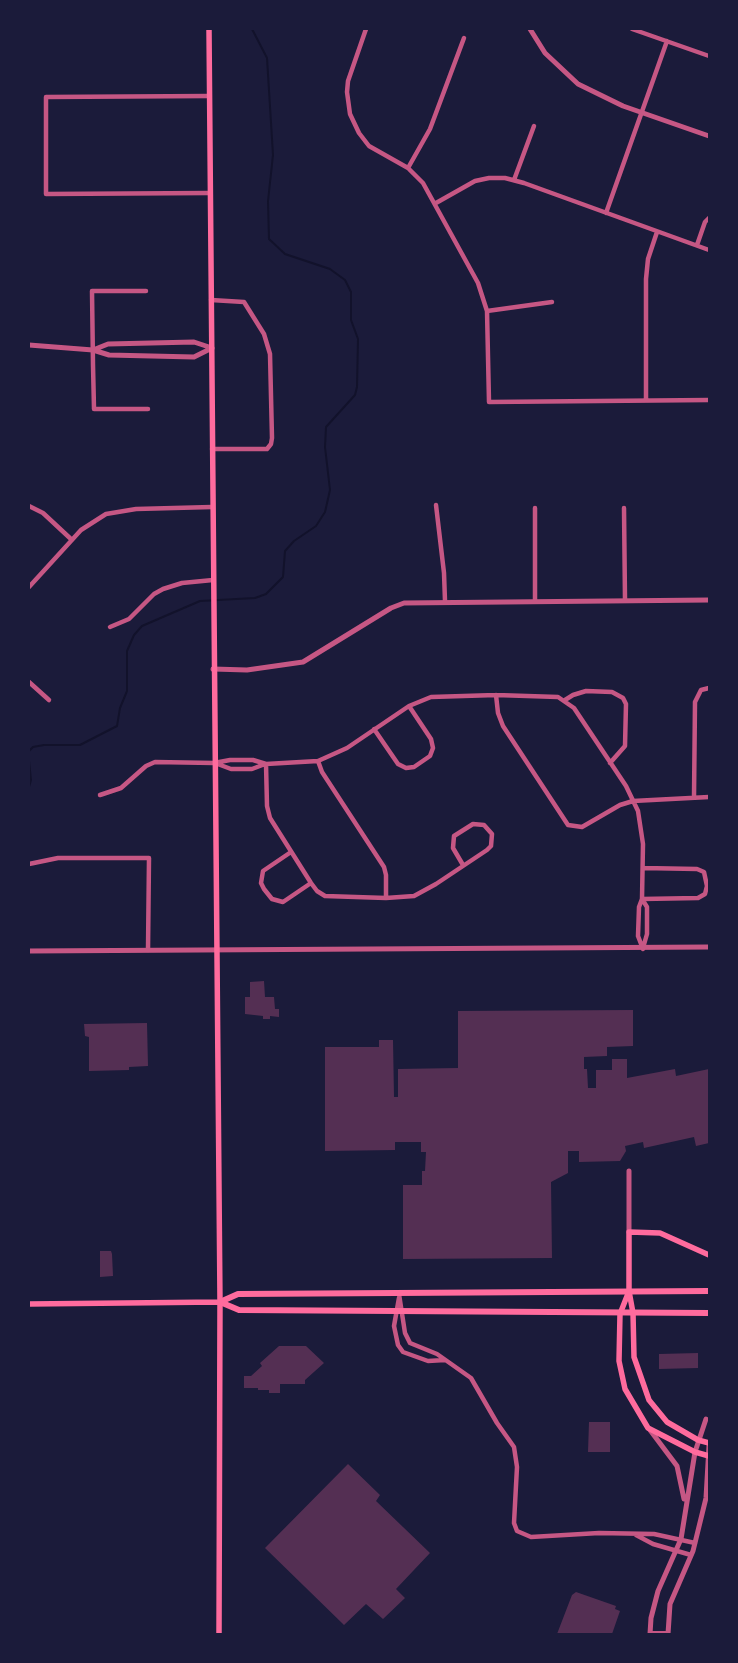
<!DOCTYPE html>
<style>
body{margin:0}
#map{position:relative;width:738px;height:1663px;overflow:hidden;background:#1b1b3a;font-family:"DM Sans",sans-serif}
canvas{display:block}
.frame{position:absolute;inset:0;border:30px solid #1b1b3a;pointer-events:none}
</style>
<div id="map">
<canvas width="738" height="1663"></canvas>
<div class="frame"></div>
</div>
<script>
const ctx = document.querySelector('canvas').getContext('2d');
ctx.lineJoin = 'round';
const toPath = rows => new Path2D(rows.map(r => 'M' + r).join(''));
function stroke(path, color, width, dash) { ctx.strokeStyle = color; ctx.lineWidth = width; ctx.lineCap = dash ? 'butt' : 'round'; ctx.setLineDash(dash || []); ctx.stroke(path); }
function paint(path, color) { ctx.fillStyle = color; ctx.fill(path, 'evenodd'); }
stroke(toPath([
 [29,751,33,747,44,745,80,745,117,726,120,708,127,691,127,651,134,635,142,626,200,601,255,598,266,594,283,577,285,551,294,541,316,526,325,512,330,490,325,447,326,427,355,395,357,387,358,339,351,320,351,292,345,280,330,269,285,254,269,239,268,201,273,155,267,58,252,29],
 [29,761,31,780,29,787]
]), '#12122b', 2);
paint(toPath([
 [264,981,265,997,274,997,275,1009,279,1009,279,1017,270,1016,270,1019,263,1019,263,1016,245,1014,245,997,250,997,250,982],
 [633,1010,633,1046,607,1047,607,1056,584,1057,584,1069,587,1069,588,1088,596,1088,596,1070,612,1070,612,1059,627,1059,627,1078,675,1069,676,1076,709,1069,709,1143,696,1146,694,1137,644,1148,643,1142,625,1146,626,1151,620,1161,579,1162,579,1151,568,1151,568,1173,551,1182,552,1258,403,1259,403,1185,422,1185,422,1171,425,1171,426,1152,421,1152,421,1142,395,1142,395,1150,325,1151,325,1047,379,1047,379,1040,393,1040,394,1097,398,1097,398,1069,458,1068,458,1011],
 [147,1023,148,1066,129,1067,129,1070,89,1071,89,1037,85,1036,84,1024],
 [100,1251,111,1251,112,1254,113,1276,100,1277],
 [279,1346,306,1346,324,1363,305,1380,305,1384,280,1384,280,1393,269,1393,269,1390,258,1390,258,1388,244,1388,244,1376,251,1376,262,1366,260,1363],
 [698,1353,698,1368,659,1369,659,1354],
 [589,1422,610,1422,610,1452,588,1452],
 [348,1464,380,1495,376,1501,430,1553,396,1589,405,1598,383,1619,366,1604,344,1625,265,1548],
 [576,1592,616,1606,615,1609,620,1611,612,1634,557,1634,572,1595]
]), '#542f53');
stroke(toPath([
 [652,1632,667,1632]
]), '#c65784', 2);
stroke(toPath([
 [366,29,348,81,347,92,350,114,359,133,369,146,408,168,423,183,478,283,487,311,489,402,709,400],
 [632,29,709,56],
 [209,96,46,97,46,194,210,193],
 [408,168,430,129,464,38],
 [514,180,534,126],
 [436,203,475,181,489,178,505,178,524,183,709,250],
 [606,213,667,41],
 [697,245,705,222,709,218],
 [146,291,92,291,93,365,94,409,148,409],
 [211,300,244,302,264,334,270,354,272,438,271,444,267,449,212,449],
 [487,311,552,302],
 [646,400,646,279,648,259,657,232],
 [436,505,444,573,445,601],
 [29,506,43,513,72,540],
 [535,508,535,601],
 [624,508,625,600],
 [29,587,81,530,106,514,136,509,212,507],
 [110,627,129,619,154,594,163,589,182,583,213,580],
 [29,682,49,700],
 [496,695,498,713,503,726,568,825,582,827,620,805,633,801,709,797],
 [565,700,573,695,586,691,612,692,623,698,626,704,625,746,610,763],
 [374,729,398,764,406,768,414,767,430,756,433,748,431,739,409,706],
 [318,761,322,772,384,867,386,875,386,898],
 [215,763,231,769,252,769,265,764],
 [266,764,267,806,270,818,311,883,317,891,325,896,386,898,414,896,436,884,487,850,491,846,492,834,484,825,473,824,454,836,453,848,463,865],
 [100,795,121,788,146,766,155,762,214,763,230,760,253,760,266,764,318,761,347,748,409,706,431,697,496,695,558,697,574,708,626,786,638,811,643,844,642,899,639,907,638,936,643,949],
 [694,797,695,702,701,690,709,688],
 [291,852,263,871,261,883,264,889,272,899,283,902,311,883],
 [29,864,58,858,149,858,148,950],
 [642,899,698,898,705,894,707,886,704,872,697,869,643,868],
 [642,899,647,907,647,934,643,948],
 [399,1294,405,1333,410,1343,437,1354,471,1378,497,1423,514,1447,517,1467,514,1523,517,1531,531,1537,599,1533,654,1534,695,1543],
 [399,1298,394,1326,398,1345,403,1352,428,1361,445,1360],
 [636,1535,653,1544,691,1555]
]), '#c65784', 4.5);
stroke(toPath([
 [530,29,545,53,578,84,623,106,709,136],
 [29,345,93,350,109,355,194,357,212,348],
 [93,350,108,344,194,342,212,348],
 [213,669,247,670,303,662,391,608,404,603,709,600],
 [29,951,709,947],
 [629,1171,629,1232],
 [650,1430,677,1466,684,1499],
 [650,1634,651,1618,658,1591,681,1539,695,1452,706,1419],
 [668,1634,670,1604,693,1551,706,1498,709,1446]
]), '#c65784', 5);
stroke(toPath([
 [209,29,220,1302,219,1634],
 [709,1255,660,1233,629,1232,629,1291,633,1313,634,1357,649,1400,667,1422,698,1440,709,1443],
 [629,1291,620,1314,619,1361,625,1389,648,1428,695,1452,709,1456],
 [29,1304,220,1302]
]), '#ff6b9d', 5.5);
stroke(toPath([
 [220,1302,239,1310,709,1313],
 [220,1302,238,1294,709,1291]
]), '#ff6b9d', 6);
</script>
